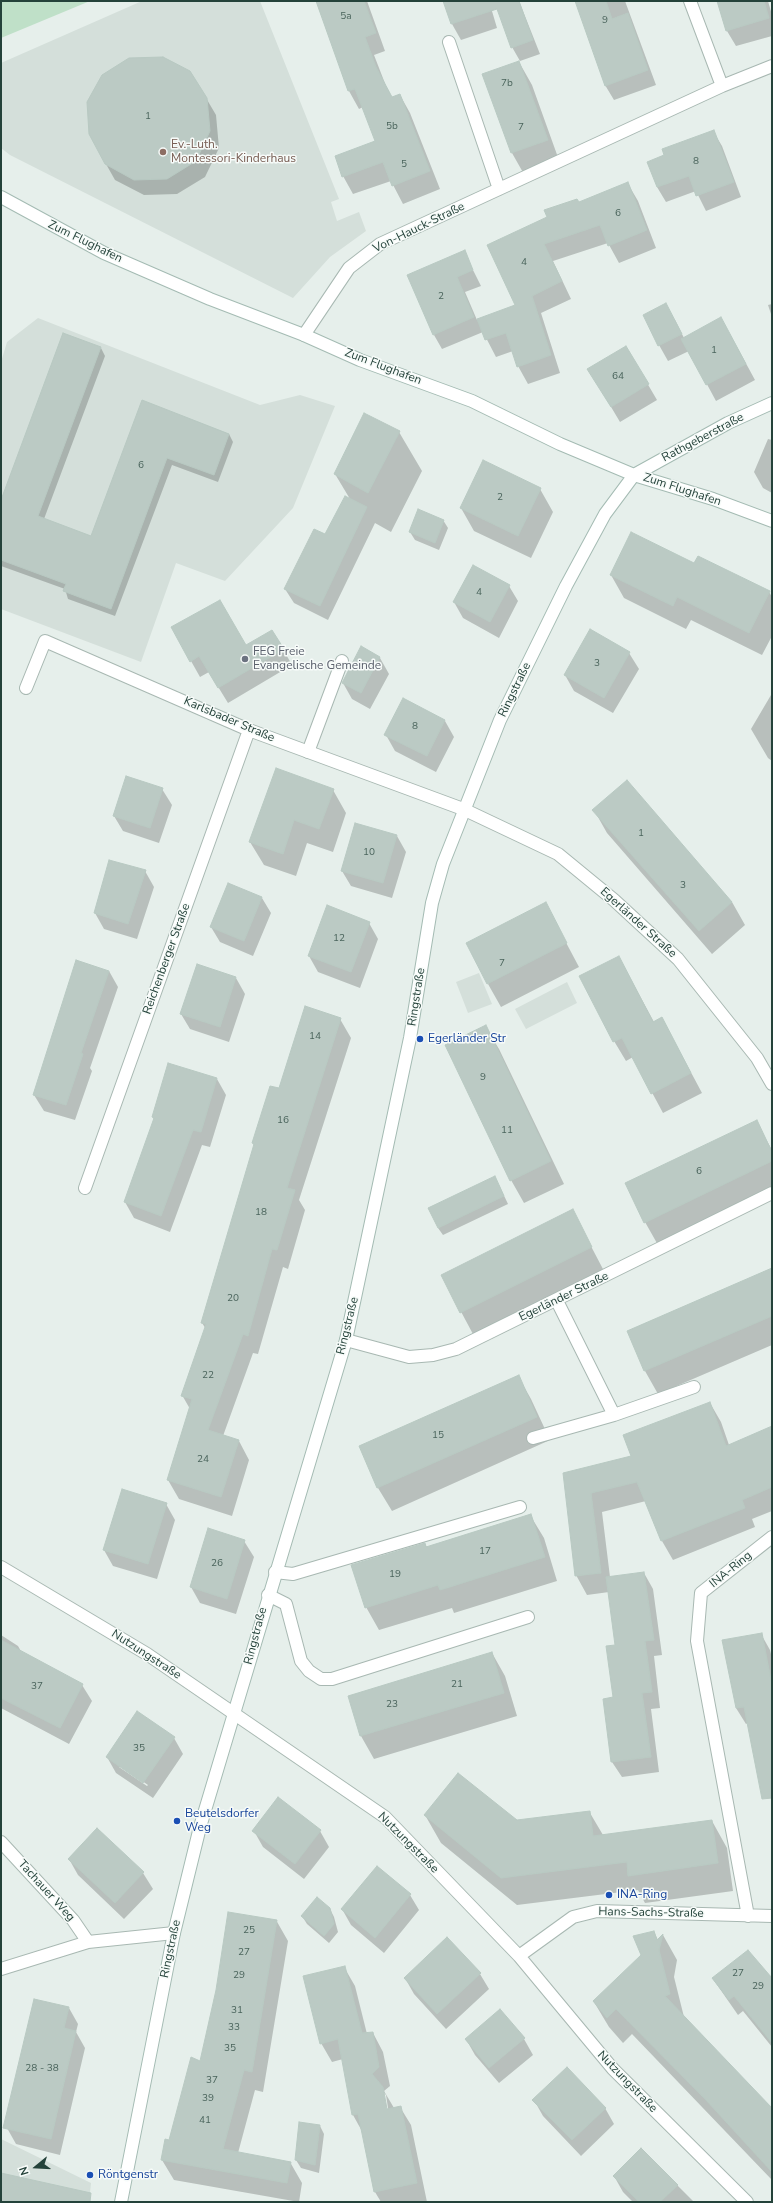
<!DOCTYPE html>
<meta charset="utf-8">
<style>
body{margin:0}
#map{position:relative;width:773px;height:2203px;overflow:hidden;background:#e6efeb;font-family:"Nunito Sans",sans-serif}
canvas{display:block}
.frame{position:absolute;inset:0;border:2px solid #24423a;pointer-events:none}
.north{position:absolute;left:16px;top:2147px;width:40px;height:40px;-webkit-text-stroke:3px #f7fbf9;paint-order:stroke;rotate:252deg;font-size:11px;font-weight:700;line-height:16px;text-align:center;color:#24423a}
.north::after{content:'';display:block;margin:auto;width:14px;height:18px;background:#24423a;clip-path:polygon(50% 0,100% 100%,50% 72%,0 100%)}
</style>
<div id="map">
<canvas width="773" height="2203"></canvas>
<div class="frame"></div>
<div class="north">N</div>
</div>
<script>
const ctx = document.querySelector('canvas').getContext('2d');
ctx.lineJoin = 'round';
function paint(path, color) { ctx.fillStyle = color; ctx.fill(path, 'evenodd'); }
const toPath = rows => new Path2D(rows.map(r => 'M' + r).join(''));
function stroke(path, color, width, dash) { ctx.strokeStyle = color; ctx.lineWidth = width; ctx.lineCap = dash ? 'butt' : 'round'; ctx.setLineDash(dash || []); ctx.stroke(path); }
function label(font, color, halo, rows, align = 'center') {
  ctx.font = font + ' "Nunito Sans",sans-serif'; ctx.lineWidth = 3; ctx.setLineDash([]); ctx.textBaseline = 'middle'; ctx.strokeStyle = halo; ctx.fillStyle = color; for (const [text, x, y, turn = 0] of rows) {
    ctx.save(); ctx.translate(x, y); ctx.rotate((+turn || 0) * Math.PI / 180); ctx.textAlign = isNaN(turn) ? turn : align; if (halo) ctx.strokeText(text, 0, 0); ctx.fillText(text, 0, 0); ctx.restore();
  }
}
paint(toPath([
 [142,1,260,1,339,199,331,202,337,221,359,212,366,231,330,257,293,298,10,155,1,148,1,63],
 [38,318,260,405,300,395,335,406,293,508,225,581,176,563,141,662,1,609,1,362,7,342],
 [479,973,492,1004,468,1013,456,982],
 [567,982,577,1003,526,1029,515,1009],
 [1,2139,91,2183,89,2202,1,2202]
]), '#d4dfda');
paint(toPath([
 [1,1,90,1,1,38]
]), '#bfe0c8');
paint(toPath([
 [317,1,367,1,385,51,374,55,386,86,392,98,400,95,410,113,440,189,403,204,391,181,353,194,343,176,376,142,363,107,359,109,349,91],
 [444,1,489,1,497,28,461,40,452,24],
 [506,1,519,1,540,54,520,61,512,47],
 [577,1,625,1,656,85,614,100,605,85],
 [718,1,768,1,772,15,772,36,736,46,727,31],
 [519,62,532,85,560,163,525,176,512,153],
 [206,98,216,115,219,148,205,177,177,194,144,195,115,180,106,164],
 [713,131,722,146,741,197,706,211,696,191,666,202,657,187,649,162,666,156],
 [628,184,638,201,656,248,619,263,608,243,553,261,571,299,541,313,560,373,528,384,518,366,513,351,496,357,483,332,442,349,434,335,464,252,481,286,465,292,477,320,517,306,488,246,579,203],
 [772,304,772,317,768,305],
 [675,320,684,338,730,334,755,380,716,401,689,351,668,361,659,345],
 [64,334,101,348,105,356,44,519,92,537,143,402,229,434,233,442,218,482,172,465,115,616,68,599,65,589,1,566,1,503],
 [626,347,657,400,620,422,598,385],
 [399,432,422,471,391,532,375,523,328,620,294,603,285,589,326,535,350,499,335,474],
 [768,439,772,440,772,493,763,488,754,472],
 [540,489,553,512,531,558,474,531,461,508],
 [443,520,448,528,439,550,415,540,410,532],
 [695,565,769,592,772,597,772,636,762,655,691,620,686,629,624,598,611,575],
 [509,586,518,601,499,638,463,618,454,602],
 [220,601,246,647,283,649,292,665,228,703,209,672,200,677,191,661],
 [590,631,629,653,639,669,613,713,574,691,565,675],
 [361,648,380,658,389,674,370,709,352,699,343,683],
 [771,695,772,695,772,761,768,758,751,729],
 [404,700,445,721,454,737,436,772,395,751,386,735],
 [162,789,172,805,159,843,123,831,114,816],
 [333,790,346,813,333,852,307,843,296,876,264,865,250,842],
 [594,810,732,902,745,925,712,954,607,833],
 [397,836,406,852,392,898,351,886,342,871],
 [145,871,154,887,137,939,104,929,95,913],
 [262,898,271,913,253,956,220,942,211,927],
 [545,903,579,967,501,1007,488,984],
 [369,923,378,939,360,988,318,972,309,956],
 [619,957,654,1022,662,1018,702,1093,663,1113,633,1057,626,1061,614,1041],
 [109,971,118,987,90,1068,92,1071,75,1120,44,1111,34,1095],
 [236,978,245,994,229,1042,190,1029,181,1014],
 [340,1019,351,1038,299,1200,305,1210,288,1269,283,1267,258,1354,253,1353,223,1436,239,1441,249,1460,232,1516,179,1499,168,1480,190,1409,182,1395,206,1329,202,1323,254,1146,253,1143],
 [485,1026,499,1049,564,1184,524,1203,511,1180],
 [217,1079,226,1095,210,1147,202,1145,170,1232,134,1218,125,1202,154,1120,153,1117],
 [756,1121,772,1150,772,1191,658,1245,645,1222],
 [499,1185,508,1204,443,1235,438,1228],
 [572,1210,604,1271,474,1336,442,1276],
 [772,1269,772,1345,658,1394,645,1371,628,1331],
 [518,1376,531,1399,550,1440,392,1511,378,1488,360,1447],
 [710,1403,721,1422,729,1445,772,1427,772,1511,752,1519,755,1527,673,1560,662,1541,646,1501,602,1512,610,1577,644,1573,653,1589,662,1655,654,1656,660,1708,651,1709,659,1772,622,1777,612,1762,616,1645,609,1592,587,1595,576,1575,564,1474,633,1457],
 [166,1504,175,1520,157,1579,113,1566,104,1550],
 [530,1515,544,1538,557,1581,454,1613,452,1608,379,1630,366,1607,425,1544,427,1547],
 [244,1541,254,1557,236,1614,200,1603,191,1587],
 [761,1634,770,1650,772,1658,772,1782,748,1723,746,1724,736,1708],
 [1,1635,18,1646,22,1653,82,1685,92,1701,69,1744,1,1708],
 [492,1653,505,1676,517,1716,374,1759,361,1736,349,1696],
 [174,1738,183,1754,153,1798,116,1773,107,1757],
 [119,1765,148,1785,147,1786,119,1767],
 [590,1813,603,1835,712,1821,727,1848,733,1891,645,1903,638,1890,517,1905,441,1843,425,1815,517,1821],
 [97,1829,143,1873,153,1889,124,1919,78,1875,69,1859],
 [254,1831,320,1831,329,1847,304,1879,263,1847],
 [410,1895,419,1910,384,1953,351,1925,342,1909],
 [330,1909,334,1917,338,1932,329,1943,307,1924,302,1916],
 [276,1920,288,1941,263,2092,255,2090,238,2153,290,2162,302,2183,299,2202,174,2180,162,2160,201,2062],
 [654,1932,658,1940,663,1935,677,1960,674,1977,684,2017,772,2110,772,2180,632,2034,623,2043,609,2027,594,2002,642,1956],
 [344,1967,355,1986,367,2034,373,2033,383,2052,390,2086,384,2091,394,2108,400,2107,411,2125,427,2202,381,2202,375,2192,363,2133,353,2115,343,2059,332,2062,321,2043],
 [383,2092,386,2095,389,2114,387,2114],
 [480,1974,489,1989,446,2029,414,1994,405,1978],
 [713,1979,772,1980,772,2047,743,2011,738,2015],
 [69,2008,78,2024,76,2032,85,2048,60,2155,16,2144,7,2128],
 [500,2011,524,2039,533,2055,499,2083,475,2055,466,2039],
 [534,2100,605,2108,614,2124,581,2156,543,2116],
 [320,2126,324,2134,319,2173,301,2168,296,2160],
 [641,2149,694,2202,633,2202,623,2192,614,2176]
]), '#0003');
const building = toPath([
 [316,1,364,1,376,33,365,37,376,67,392,97,400,94,430,171,392,186,383,162,342,177,335,156,375,141,355,89,348,91,316,1],
 [443,1,519,1,533,40,511,48,497,9,451,24,443,1],
 [575,1,606,1,612,19,628,13,648,70,605,86,575,1],
 [717,1,764,1,769,18,726,31,717,1],
 [163,57,190,71,207,98,210,131,196,161,167,179,134,180,105,164,89,134,87,102,102,75,129,58,163,57],
 [519,61,548,140,511,153,482,74,519,61],
 [714,130,734,182,696,196,689,176,657,187,647,162,664,155,662,149,714,130],
 [628,182,647,230,608,246,600,225,544,244,562,281,532,296,551,355,517,367,506,333,485,340,477,319,515,305,487,245,547,217,544,210,577,199,579,202,628,182],
 [465,250,473,270,457,277,474,317,433,335,407,275,465,250],
 [666,303,682,334,658,346,643,315,666,303],
 [721,317,746,364,706,385,681,339,721,317],
 [63,333,101,347,38,516,91,536,142,400,229,434,214,475,167,458,111,609,63,591,66,584,1,560,1,500,63,333],
 [626,346,649,384,611,407,587,369,626,346],
 [364,413,400,431,368,493,334,474,364,413],
 [483,460,541,488,518,536,460,508,483,460],
 [345,496,367,507,320,606,284,589,314,529,325,534,345,496],
 [418,509,444,520,435,543,409,532,418,509],
 [631,532,694,563,698,556,770,591,749,633,677,597,673,606,610,575,631,532],
 [473,565,510,585,490,622,453,602,473,565],
 [220,600,246,645,272,630,284,649,218,688,199,656,190,662,171,627,220,600],
 [590,629,630,652,604,698,564,675,590,629],
 [361,646,380,657,361,693,342,683,361,646],
 [403,698,445,720,427,756,384,735,403,698],
 [276,768,334,789,319,829,294,820,283,854,249,842,276,768],
 [126,776,163,788,150,828,113,816,126,776],
 [627,780,732,902,699,931,592,810,627,780],
 [355,823,397,835,383,883,341,871,355,823],
 [109,860,146,870,128,924,94,913,109,860],
 [228,883,262,897,244,941,210,927,228,883],
 [546,902,567,943,487,984,466,943,546,902],
 [327,905,370,922,351,972,308,956,327,905],
 [619,956,653,1022,662,1017,691,1073,651,1094,622,1038,613,1042,579,976,619,956],
 [76,960,109,971,81,1053,83,1054,66,1105,33,1095,76,960],
 [197,964,236,977,220,1027,180,1014,197,964],
 [305,1006,341,1018,287,1188,295,1190,277,1250,272,1249,248,1336,243,1334,208,1430,239,1440,221,1497,167,1480,192,1399,181,1396,206,1324,201,1323,254,1144,252,1143,270,1086,279,1088,305,1006],
 [486,1025,551,1161,510,1181,445,1045,486,1025],
 [168,1063,217,1078,201,1132,193,1130,161,1216,124,1202,154,1118,152,1117,168,1063],
 [757,1120,772,1152,772,1161,644,1223,625,1183,757,1120],
 [495,1176,504,1196,438,1228,428,1208,495,1176],
 [573,1209,592,1247,460,1313,441,1275,573,1209],
 [772,1268,772,1316,644,1371,627,1331,772,1268],
 [519,1375,537,1417,377,1488,359,1446,519,1375],
 [710,1402,726,1446,772,1426,772,1487,742,1500,745,1508,661,1541,637,1482,591,1493,601,1573,575,1576,563,1473,631,1456,623,1435,710,1402],
 [122,1489,167,1503,148,1564,103,1550,122,1489],
 [531,1514,545,1557,440,1590,438,1585,365,1608,351,1565,425,1543,426,1547,531,1514],
 [208,1528,245,1540,227,1599,190,1587,208,1528],
 [644,1572,654,1640,645,1641,652,1692,642,1693,651,1757,611,1762,603,1699,613,1697,606,1646,615,1645,606,1577,644,1572],
 [762,1633,772,1685,772,1798,762,1799,744,1707,736,1708,722,1640,762,1633],
 [1,1640,83,1684,60,1728,1,1698,1,1640],
 [492,1652,504,1693,360,1736,348,1696,492,1652],
 [137,1711,175,1737,143,1783,106,1757,137,1711],
 [458,1773,517,1820,590,1811,593,1836,712,1820,718,1863,628,1876,627,1862,501,1878,424,1815,458,1773],
 [278,1797,321,1830,295,1864,252,1831,278,1797],
 [97,1828,144,1872,115,1903,68,1859,97,1828],
 [377,1866,411,1894,375,1938,341,1909,377,1866],
 [317,1897,330,1908,334,1924,324,1936,301,1916,317,1897],
 [228,1912,277,1920,252,2072,244,2070,223,2149,291,2162,287,2183,161,2160,165,2139,169,2140,191,2057,200,2061,216,1990,228,1912],
 [654,1931,657,1940,663,1934,659,1950,670,1994,665,1996,772,2108,772,2172,705,2099,616,2009,607,2018,593,2001,641,1955,633,1936,654,1931],
 [447,1937,481,1973,437,2014,404,1978,447,1937],
 [748,1950,772,1978,772,2043,734,1996,729,2000,712,1978,748,1950],
 [345,1966,362,2033,373,2032,379,2067,372,2074,383,2087,387,2109,401,2106,417,2183,374,2192,358,2114,352,2115,338,2039,320,2044,303,1976,345,1966],
 [34,1999,69,2007,64,2028,76,2031,51,2139,3,2128,34,1999],
 [500,2009,525,2038,489,2068,465,2039,500,2009],
 [567,2067,606,2108,572,2140,532,2100,567,2067],
 [299,2122,320,2125,315,2165,295,2160,299,2122],
 [641,2148,678,2185,660,2202,639,2202,613,2176,641,2148],
 [1,2173,91,2193,90,2202,1,2202,1,2173]
]);
paint(building, '#bbcac4');
stroke(building, '#b8c9c2', 1);
const lane = toPath([
 [308,752,342,661],
 [557,1301,614,1415],
 [533,1438,614,1415,694,1387],
 [275,1572,293,1574,520,1507],
 [268,1595,286,1604,301,1661,309,1671,321,1679,332,1679,528,1617]
]);
const street = toPath([
 [690,1,722,86],
 [449,42,499,189],
 [304,335,349,268,380,244,722,86,772,66],
 [26,688,45,641,249,730,463,809,558,854,614,900,678,959,757,1058,772,1084],
 [85,1188,249,730],
 [346,1340,409,1357,433,1355,456,1349,772,1193],
 [1,1567,147,1654,385,1817,519,1956,613,2069,747,2202],
 [1,1842,73,1920,88,1942],
 [748,1916,697,1641,701,1593,772,1537],
 [519,1956,573,1917,597,1911,772,1916],
 [1,1969,88,1942,174,1933]
]);
const secondary = toPath([
 [1,197,104,253,210,299,304,335,360,360,472,401,560,444,634,475,713,499,772,521],
 [121,2202,174,1933,200,1827,346,1340,410,1038,432,903,443,864,500,720,566,586,605,514,634,475,728,423,772,403]
]);
stroke(lane, '#a8b8b2', 14);
stroke(street, '#a8b8b2', 14);
stroke(secondary, '#a4bbb3', 14);
stroke(lane, '#fff', 12);
stroke(street, '#fff', 12);
stroke(secondary, '#fff', 12);
for (const [x, y, r, color] of [
 [163,152,4,"#8d6e63"],
 [245,659,4,"#6b7280"],
 [420,1039,4,"#1a4fb4"],
 [177,1821,4,"#1a4fb4"],
 [609,1895,4,"#1a4fb4"],
 [90,2175,4,"#1a4fb4"]
]) { const dot = new Path2D(); dot.arc(x, y, r, 0, 2 * Math.PI); ctx.fillStyle = color; ctx.fill(dot); stroke(dot, '#f7fbf9', 1.5); }
label('10px', '#4a645c', null, [
 ["5a",346,17],
 ["9",605,21],
 ["7b",507,84],
 ["1",148,117],
 ["5b",392,127],
 ["7",521,128],
 ["8",696,162],
 ["5",404,165],
 ["6",618,214],
 ["4",524,263],
 ["2",441,297],
 ["1",714,351],
 ["64",618,377],
 ["6",141,466],
 ["2",500,498],
 ["4",479,593],
 ["3",597,664],
 ["8",415,727],
 ["1",641,834],
 ["10",369,853],
 ["3",683,886],
 ["12",339,939],
 ["7",502,964],
 ["14",315,1037],
 ["9",483,1078],
 ["16",283,1121],
 ["11",507,1131],
 ["6",699,1172],
 ["18",261,1213],
 ["20",233,1299],
 ["22",208,1376],
 ["15",438,1436],
 ["24",203,1460],
 ["17",485,1552],
 ["26",217,1564],
 ["19",395,1575],
 ["21",457,1685],
 ["37",37,1687],
 ["23",392,1705],
 ["35",139,1749],
 ["25",249,1931],
 ["27",244,1953],
 ["27",738,1974],
 ["29",239,1976],
 ["29",758,1987],
 ["31",237,2011],
 ["33",234,2028],
 ["35",230,2049],
 ["28 - 38",42,2069],
 ["37",212,2081],
 ["39",208,2099],
 ["41",205,2121]
]);
label('12px', '#785e54', '#f7fbf9', [
 ["Ev.-Luth.",171,145],
 ["Montessori-Kinderhaus",171,159]
], 'left');
label('12px', '#24423a', '#f7fbf9', [
 ["Von-Hauck-Straße",419,228,-26],
 ["Zum Flughafen",85,242,26],
 ["Zum Flughafen",383,367,21],
 ["Rathgeberstraße",703,438,-28],
 ["Zum Flughafen",682,490,18],
 ["Ringstraße",515,690,-64],
 ["Karlsbader Straße",229,720,23],
 ["Egerländer Straße",638,923,42],
 ["Reichenberger Straße",167,959,-70],
 ["Ringstraße",417,997,-81],
 ["Egerländer Straße",564,1297,-26],
 ["Ringstraße",348,1326,-76],
 ["INA-Ring",731,1570,-39],
 ["Ringstraße",256,1636,-75],
 ["Nutzungstraße",146,1655,33],
 ["Nutzungstraße",408,1843,45],
 ["Tachauer Weg",46,1891,48],
 ["Hans-Sachs-Straße",651,1913,1],
 ["Ringstraße",171,1949,-78],
 ["Nutzungstraße",627,2082,46]
]);
label('12px', '#5b616d', '#f7fbf9', [
 ["FEG Freie",253,652],
 ["Evangelische Gemeinde",253,666]
], 'left');
label('12px', '#164399', '#f7fbf9', [
 ["Egerländer Str",428,1039],
 ["Beutelsdorfer",185,1814],
 ["Weg",185,1828],
 ["INA-Ring",617,1895],
 ["Röntgenstr",98,2175]
], 'left');
</script>
